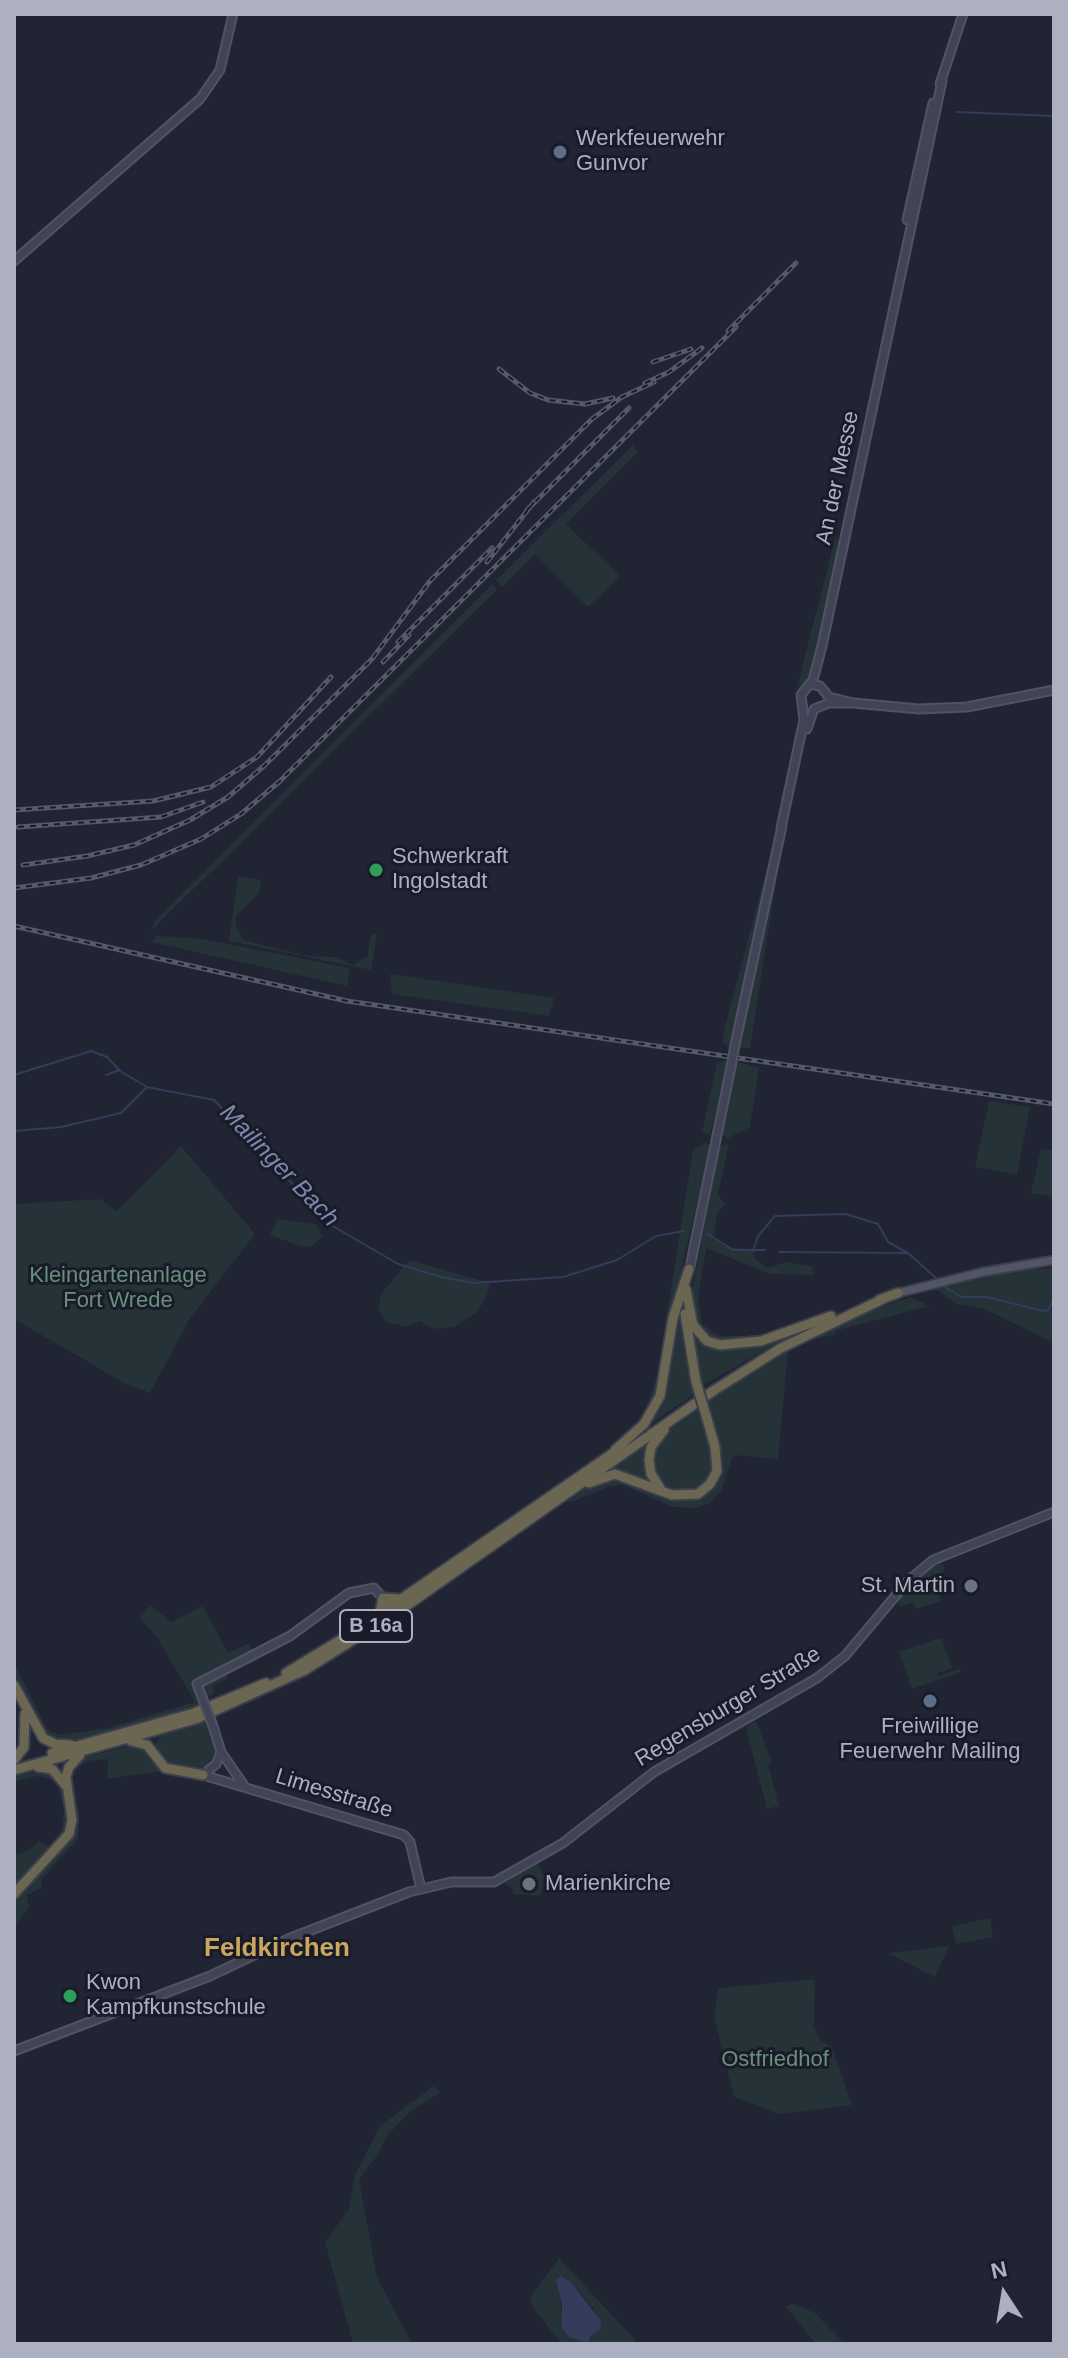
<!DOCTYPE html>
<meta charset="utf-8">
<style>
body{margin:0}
#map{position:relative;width:1068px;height:2358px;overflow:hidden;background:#202433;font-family:Helvetica,sans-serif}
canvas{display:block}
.frame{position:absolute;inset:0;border:16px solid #adb0c1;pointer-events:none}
.north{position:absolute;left:964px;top:2254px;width:80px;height:80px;-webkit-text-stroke:6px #191c28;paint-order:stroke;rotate:348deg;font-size:22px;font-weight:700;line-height:32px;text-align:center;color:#adb0c1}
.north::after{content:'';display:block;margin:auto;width:28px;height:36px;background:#adb0c1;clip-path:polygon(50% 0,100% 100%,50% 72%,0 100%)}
</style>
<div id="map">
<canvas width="1068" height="2358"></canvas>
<div class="frame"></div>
<div class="north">N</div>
</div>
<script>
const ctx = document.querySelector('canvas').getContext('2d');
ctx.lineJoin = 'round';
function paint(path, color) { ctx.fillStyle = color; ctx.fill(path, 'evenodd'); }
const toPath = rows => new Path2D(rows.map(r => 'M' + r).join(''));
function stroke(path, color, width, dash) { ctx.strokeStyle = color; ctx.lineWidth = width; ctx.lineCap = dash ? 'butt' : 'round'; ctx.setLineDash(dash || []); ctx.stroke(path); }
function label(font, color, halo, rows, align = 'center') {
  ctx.font = font + ' Helvetica,sans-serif'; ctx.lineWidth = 6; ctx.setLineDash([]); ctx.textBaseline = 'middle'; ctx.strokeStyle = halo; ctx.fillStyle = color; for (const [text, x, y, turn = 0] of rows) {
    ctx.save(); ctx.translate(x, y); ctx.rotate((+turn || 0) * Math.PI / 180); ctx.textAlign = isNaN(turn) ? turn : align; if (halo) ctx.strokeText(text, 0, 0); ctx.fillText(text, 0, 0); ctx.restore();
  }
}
paint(toPath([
 [633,445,638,452,566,524,620,576,588,607,535,554,502,587,496,580],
 [836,535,838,545,813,673,810,680,797,687],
 [492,584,497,590,151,931,155,921],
 [781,850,750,1048,739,1048],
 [771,853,731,1047,722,1043,724,1030],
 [238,876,261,880,260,892,236,916,236,927,244,940,307,956,337,957,353,965,368,956,369,941,373,933,377,934,371,970,229,941],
 [157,936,203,939,350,968,347,986,151,942],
 [390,974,419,978,554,998,549,1016,392,994],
 [728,1060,710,1135,702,1132,717,1062],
 [737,1061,759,1068,750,1127,728,1138,721,1135],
 [989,1101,1030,1107,1017,1175,975,1167],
 [706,1142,710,1147,673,1306,664,1375,651,1406,647,1405,657,1378,693,1150],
 [729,1144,718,1194,725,1204,718,1212,713,1239,734,1248,752,1249,756,1260,768,1268,786,1262,812,1266,814,1275,769,1274,706,1248,698,1298,702,1324,719,1336,753,1336,753,1340,725,1343,703,1335,691,1314,691,1298,719,1146],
 [181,1146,255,1234,189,1320,150,1393,126,1384,14,1319,14,1204,100,1199,117,1211],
 [1041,1149,1054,1151,1054,1197,1031,1193],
 [278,1219,316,1224,323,1236,311,1247,300,1246,270,1235],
 [409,1260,490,1283,486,1298,477,1312,454,1327,434,1329,420,1321,407,1327,388,1323,378,1310,381,1294],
 [1054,1268,1054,1343,982,1308,957,1304,934,1288,1014,1271],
 [912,1297,929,1306,835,1331,834,1335,812,1340,788,1351,778,1459,733,1455,721,1491,710,1503,697,1508,673,1507,623,1485,611,1486,569,1503,568,1500,589,1486,613,1477,678,1501,701,1498,716,1483,721,1460,706,1400,785,1349,856,1314],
 [681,1300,684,1348,696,1393,647,1426,668,1382],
 [690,1327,721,1348,801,1329,702,1386],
 [699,1405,714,1467,699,1490,677,1493,661,1484,654,1473,653,1450,664,1433],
 [655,1435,648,1448,653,1485,622,1472,598,1475],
 [940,1560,945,1568,942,1573,946,1587,939,1590,941,1601,916,1609,913,1603,900,1607,898,1601,910,1585],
 [151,1605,171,1622,203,1606,228,1653,249,1643,253,1652,222,1668,228,1678,213,1686,214,1694,199,1700,202,1708,109,1735,67,1742,48,1739,37,1727,14,1677,14,1663,47,1729,59,1735,107,1728,195,1702,158,1639,139,1616],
 [937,1639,942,1639,952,1668,937,1673,938,1676,959,1669,961,1672,912,1689,899,1652],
 [207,1720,216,1751,204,1769,168,1765,154,1749,160,1736],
 [756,1721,772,1762,768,1764,779,1806,767,1809,746,1727],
 [137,1744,146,1747,162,1771,107,1779,108,1759,89,1761,75,1769,72,1777,79,1816,78,1839,41,1880,42,1888,27,1895,29,1908,14,1927,14,1897,71,1836,69,1773,81,1758],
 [46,1770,60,1781,64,1791,67,1816,65,1831,61,1839,14,1886,14,1855,28,1851,39,1841,51,1848,61,1832,64,1810,57,1781,38,1776,14,1782,14,1776],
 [538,1863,544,1876,541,1896,512,1894,513,1889,505,1884,510,1876],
 [990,1918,993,1937,956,1944,952,1926],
 [949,1946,935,1977,888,1953],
 [815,1979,814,2027,821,2041,832,2047,852,2105,780,2114,734,2097,714,2017,718,1988],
 [434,2086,440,2092,410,2112,385,2138,379,2153,359,2180,377,2277,412,2344,353,2344,325,2242,349,2209,355,2175,380,2126],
 [559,2258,639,2344,562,2344,534,2309,530,2298],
 [561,2276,571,2282,594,2309,581,2341,574,2337,561,2312],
 [793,2304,815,2313,845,2344,816,2344,785,2306]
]), '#253237');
paint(toPath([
 [561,2276,571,2282,601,2321,600,2330,591,2336,588,2343,569,2337,562,2328,562,2304,556,2280]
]), '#353b5a');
stroke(toPath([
 [957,112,1054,116],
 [1054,137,1054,150],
 [14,1075,91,1051,107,1057,120,1071,147,1087,214,1100,331,1225,398,1264,441,1277,473,1283,563,1277,617,1260,656,1236,684,1231],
 [106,1075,120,1070],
 [14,1131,61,1127,121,1113,147,1087],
 [708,1234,733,1250,765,1250],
 [753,1251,758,1236,775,1216,846,1214,878,1224,888,1242,908,1253],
 [779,1252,908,1253,938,1280],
 [942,1285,961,1297,987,1297,1043,1311,1048,1310,1054,1299]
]), '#353b5a', 2);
const secondary = toPath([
 [940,84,963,14],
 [907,220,933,103],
 [14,261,200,99,220,70,233,14],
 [810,684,820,686,829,697,853,703,919,709,967,707,1054,690],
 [807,729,814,709,829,703,853,703],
 [781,828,804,720,801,695,813,680,822,646,942,81],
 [735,1045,782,826],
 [689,1272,731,1067],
 [202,1697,197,1684,290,1636,349,1593,374,1588,383,1598],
 [213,1726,221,1752,243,1784],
 [203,1775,404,1835,410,1842,421,1889],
 [203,1775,216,1764,221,1752],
 [14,2051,210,1976,288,1939,409,1892,451,1882,494,1882,563,1843,654,1772,817,1678,845,1656,908,1581,933,1560,1054,1512]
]);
const primary = toPath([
 [898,1293,983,1272,1054,1260]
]);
const highway = toPath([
 [686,1289,693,1325,707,1341,720,1345,761,1341,831,1316],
 [879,1300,898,1293],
 [685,1314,696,1382],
 [615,1450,644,1424,660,1396,673,1318,689,1269],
 [589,1483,615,1474,672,1495,698,1494,710,1484,717,1471,715,1447,708,1422],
 [660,1488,651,1474,649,1460,651,1447,664,1430],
 [380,1613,383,1598,400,1599],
 [286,1673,355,1631,619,1449],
 [14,1685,43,1738,55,1744,71,1745],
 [131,1741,147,1745,165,1768,203,1775],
 [52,1753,194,1713,266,1683],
 [14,1760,24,1747,25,1714],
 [38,1767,52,1769,66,1786],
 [14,1770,196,1719,305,1670,399,1611,713,1391,781,1348,885,1298],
 [14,1894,69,1834,72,1820,66,1777,69,1767,80,1755]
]);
stroke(secondary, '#515362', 11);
stroke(primary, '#3d3f4e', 11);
stroke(highway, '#3b3e4c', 13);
stroke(secondary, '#414457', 7);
stroke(primary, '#515564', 7);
stroke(highway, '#6a6651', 9);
const rail = toPath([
 [728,331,796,263],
 [653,362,691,349],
 [499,369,530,393,548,400,585,404,613,398],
 [645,383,669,372,702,348],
 [527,510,629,408],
 [487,562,534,502],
 [398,642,492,548],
 [383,662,409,635],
 [14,810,153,801,211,787,257,757,331,677],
 [18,827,161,817,203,802],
 [23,865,87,856,134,845,190,820,228,797,265,765,372,659,430,581,592,419,622,397,654,382],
 [14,888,91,878,141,865,201,839,241,814,280,781,736,327],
 [14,926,347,1001,1054,1104]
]);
stroke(rail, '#55596b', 5);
stroke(rail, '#191c28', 2, [6]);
const secondaryBridge = toPath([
 [731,1067,735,1045],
 [202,1697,213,1726]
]);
const highwayBridge = toPath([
 [696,1382,708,1422]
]);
stroke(secondaryBridge, '#515362', 11, []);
stroke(highwayBridge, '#3b3e4c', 13, []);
stroke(secondaryBridge, '#414457', 7);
stroke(highwayBridge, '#6a6651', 9);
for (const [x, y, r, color] of [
 [560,152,8,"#5c6f8a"],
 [376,870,8,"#2e9e5b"],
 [971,1586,8,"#6b7280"],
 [930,1701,8,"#5c6f8a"],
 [529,1884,8,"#6b7280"],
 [70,1996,8,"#2e9e5b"]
]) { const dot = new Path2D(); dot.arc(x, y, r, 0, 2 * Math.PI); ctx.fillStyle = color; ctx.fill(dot); stroke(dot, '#191c28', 3); }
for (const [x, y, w] of [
 [376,1626,72]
]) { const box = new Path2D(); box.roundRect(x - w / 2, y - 16, w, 32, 6); ctx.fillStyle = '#191c28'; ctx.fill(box); stroke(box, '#adb0c1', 2); }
label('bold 20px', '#adb0c1', null, [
 ["B 16a",376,1626]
]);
label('22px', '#adb0c1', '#191c28', [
 ["Werkfeuerwehr",576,139],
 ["Gunvor",576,164],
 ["Schwerkraft",392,857],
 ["Ingolstadt",392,882],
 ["St. Martin",955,1586,"right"],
 ["Freiwillige",930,1727,"center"],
 ["Feuerwehr Mailing",930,1752,"center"],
 ["Marienkirche",545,1884],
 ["Kwon",86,1983],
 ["Kampfkunstschule",86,2008]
], 'left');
label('22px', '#adb0c1', '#191c28', [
 ["An der Messe",838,478,-78],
 ["Regensburger Straße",728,1707,-31],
 ["Limesstraße",334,1794,17]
]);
label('22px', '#67907a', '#191c28', [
 ["Kleingartenanlage",118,1276],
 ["Fort Wrede",118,1301],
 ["Ostfriedhof",775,2060]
]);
label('italic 24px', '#7f87ad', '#191c28', [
 ["Mailinger Bach",279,1166,46]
]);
label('bold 26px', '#caa75f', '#191c28', [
 ["Feldkirchen",277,1949]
]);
</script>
